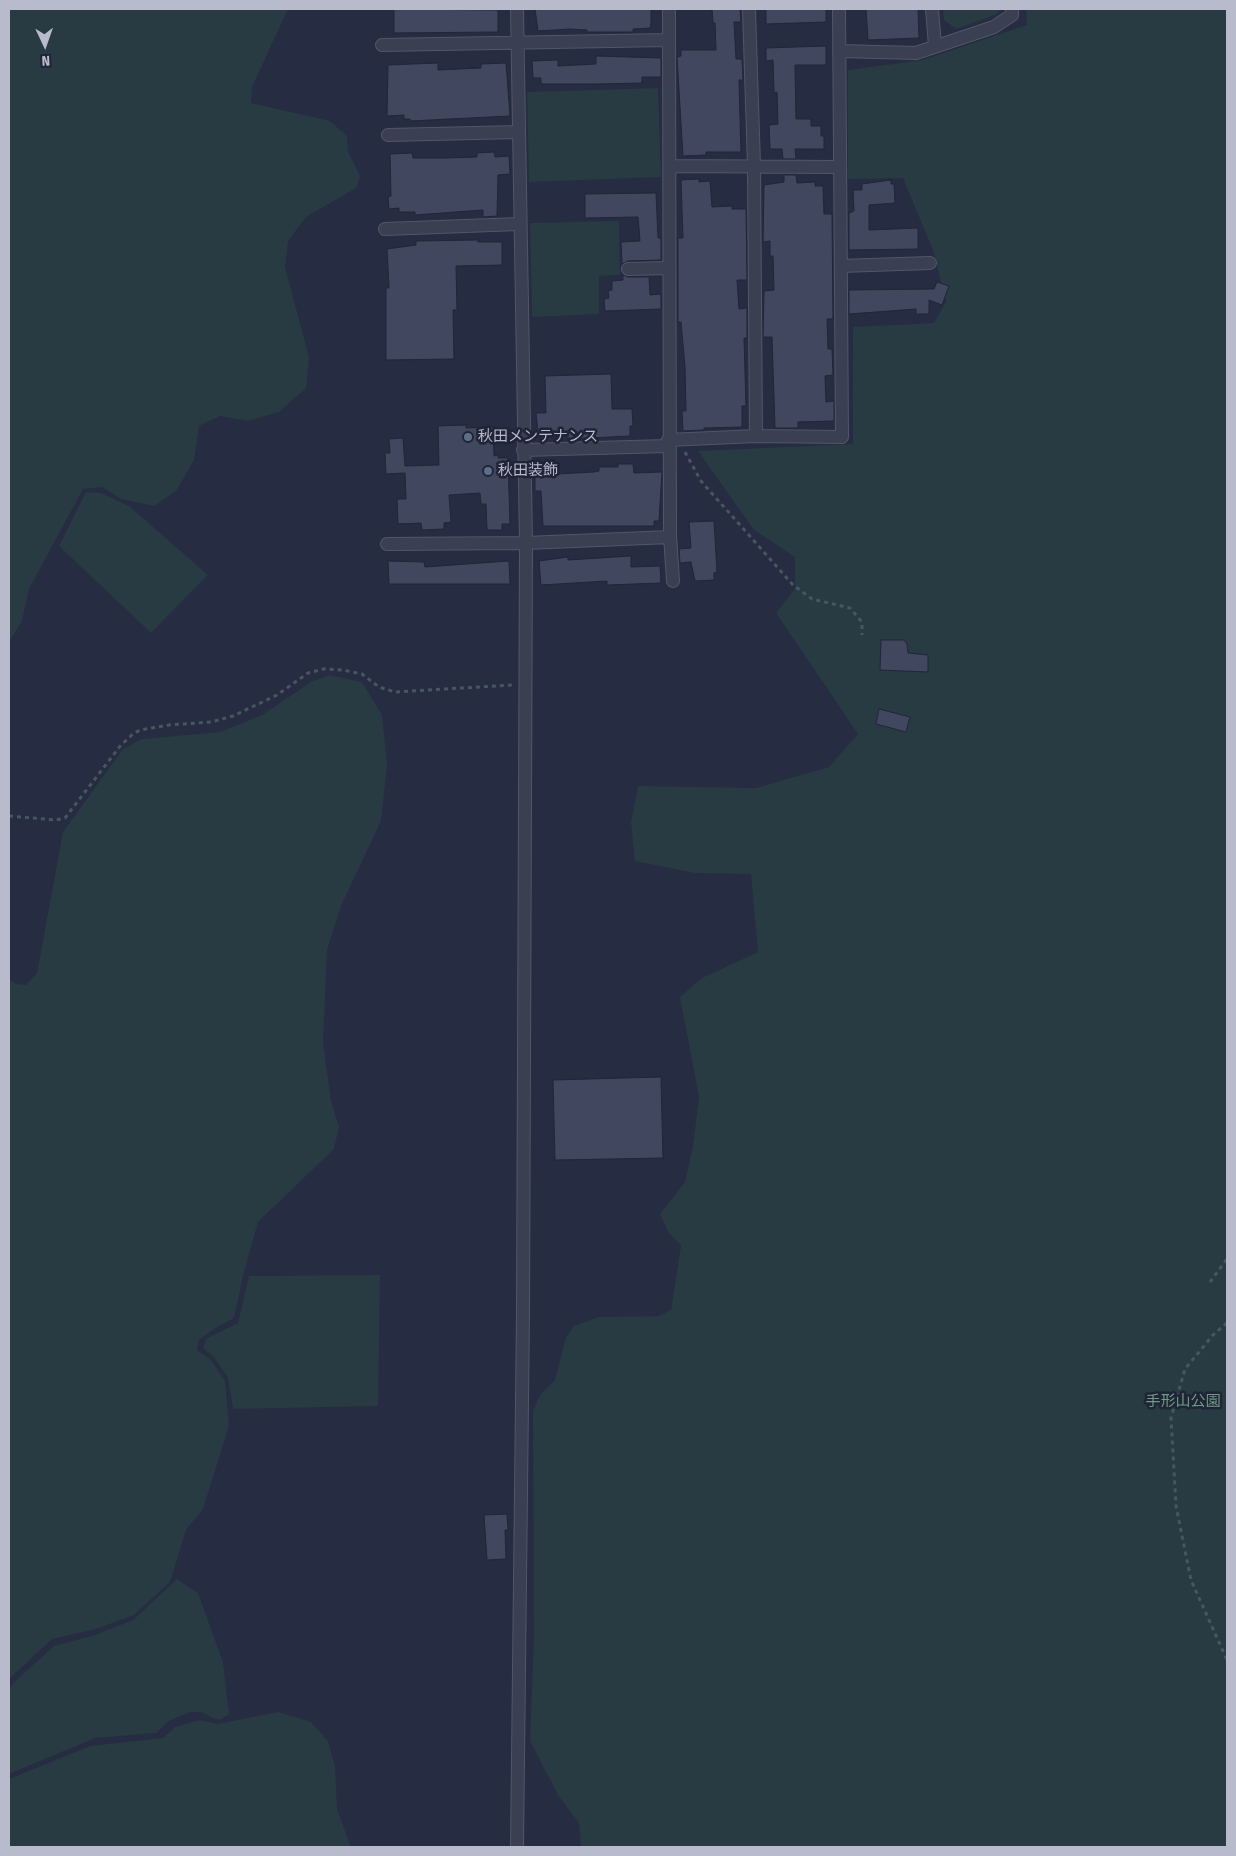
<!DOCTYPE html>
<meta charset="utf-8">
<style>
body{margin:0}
#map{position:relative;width:1236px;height:1856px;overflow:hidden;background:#262c41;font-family:"Fira Sans Condensed",sans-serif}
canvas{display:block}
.frame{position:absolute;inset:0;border:10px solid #b7bbcb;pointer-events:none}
.north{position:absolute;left:20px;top:20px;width:50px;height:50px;-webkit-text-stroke:4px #1f2436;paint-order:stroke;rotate:177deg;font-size:14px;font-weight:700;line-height:20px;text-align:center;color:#b7bbcb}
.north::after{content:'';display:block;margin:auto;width:18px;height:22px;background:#b7bbcb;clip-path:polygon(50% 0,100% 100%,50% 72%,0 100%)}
</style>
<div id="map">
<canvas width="1236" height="1856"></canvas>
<div class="frame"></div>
<div class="north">N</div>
</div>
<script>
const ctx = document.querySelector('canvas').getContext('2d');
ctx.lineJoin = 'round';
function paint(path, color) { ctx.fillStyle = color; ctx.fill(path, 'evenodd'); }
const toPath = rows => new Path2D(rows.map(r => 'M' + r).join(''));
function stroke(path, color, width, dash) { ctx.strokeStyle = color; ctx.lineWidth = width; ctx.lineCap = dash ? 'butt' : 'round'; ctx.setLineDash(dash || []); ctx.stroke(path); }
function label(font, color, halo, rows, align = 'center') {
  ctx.font = font + ' "Fira Sans Condensed","Noto Sans JP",sans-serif'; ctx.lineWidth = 5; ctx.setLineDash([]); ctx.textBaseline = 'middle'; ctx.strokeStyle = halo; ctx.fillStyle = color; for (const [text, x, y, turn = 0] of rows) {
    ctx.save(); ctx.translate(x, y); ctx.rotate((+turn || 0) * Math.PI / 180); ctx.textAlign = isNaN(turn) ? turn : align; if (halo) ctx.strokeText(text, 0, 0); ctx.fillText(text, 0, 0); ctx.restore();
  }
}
paint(toPath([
 [9,9,288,9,252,87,251,103,330,121,347,136,348,152,360,176,356,188,306,217,288,241,285,267,309,357,306,388,279,412,248,421,220,416,199,426,194,460,176,491,154,506,121,499,102,487,83,489,29,589,22,621,9,642],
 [943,9,1001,9,995,15,956,29,944,20],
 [1026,9,1227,9,1227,1847,581,1847,579,1823,558,1795,530,1741,534,1635,533,1411,540,1395,555,1380,566,1337,574,1326,599,1317,658,1316,671,1310,681,1246,668,1232,660,1214,685,1182,693,1146,699,1097,680,997,702,978,758,952,751,874,695,873,635,861,631,822,638,786,756,788,829,767,858,734,776,613,795,589,795,557,754,530,698,451,853,444,853,327,934,323,946,302,934,253,903,178,848,179,848,70,923,60,1027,25],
 [658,88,661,177,529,182,527,92],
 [619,221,620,275,599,276,599,314,532,317,530,223],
 [86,492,101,493,129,506,208,575,151,633,59,546],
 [329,675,362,682,382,715,387,765,381,821,341,906,327,950,323,1042,331,1101,339,1127,334,1149,258,1222,244,1272,234,1318,214,1329,199,1340,197,1350,211,1360,225,1381,229,1426,203,1509,186,1530,170,1582,134,1615,96,1629,52,1639,9,1679,9,979,16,984,26,985,37,973,63,832,123,749,142,739,220,732,262,715,311,682],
 [380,1275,378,1406,233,1409,228,1378,214,1357,203,1348,206,1339,238,1323,249,1276],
 [177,1579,198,1593,223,1662,229,1714,220,1720,212,1718,202,1712,190,1712,169,1721,156,1733,95,1738,9,1774,9,1689,13,1683,54,1646,92,1636,133,1620],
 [278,1712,311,1722,328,1741,335,1766,337,1809,351,1847,9,1847,9,1779,90,1746,163,1738,175,1727,199,1720,218,1724]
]), '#283a42');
const building = toPath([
 [394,9,498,10,498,32,394,33,394,9],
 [535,9,651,9,651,23,650,28,633,29,633,32,587,32,587,30,570,29,538,31,535,9],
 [712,9,740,9,741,22,734,22,736,59,742,59,743,80,739,80,741,152,706,152,706,155,683,156,677,57,681,56,681,50,716,50,715,23,713,23,712,9],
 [766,9,826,9,826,22,766,24,766,9],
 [866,9,918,9,919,38,868,40,866,9],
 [826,46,826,65,795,65,796,119,811,119,811,126,821,126,821,136,824,136,824,149,795,149,796,159,783,159,782,149,770,149,769,125,778,124,777,92,774,93,773,60,766,61,766,48,826,46],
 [596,56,661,58,661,77,642,77,642,83,596,84,541,84,541,78,533,78,532,61,558,60,558,66,596,64,596,56],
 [438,63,438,70,481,68,481,64,506,63,510,116,410,121,410,119,404,119,404,115,387,116,388,65,438,63],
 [494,152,495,157,509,156,510,174,498,175,497,216,483,217,483,210,415,215,415,212,399,212,399,208,389,209,388,197,391,196,390,154,412,153,413,158,446,158,477,157,477,153,494,152],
 [784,175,796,175,797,183,815,182,815,186,823,186,824,214,832,214,833,319,827,319,828,349,832,349,833,375,825,376,826,402,834,401,834,421,798,422,798,428,775,428,772,337,763,337,764,291,774,290,773,256,770,256,770,241,763,242,764,185,784,182,784,175],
 [699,179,699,182,710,181,712,207,732,206,732,209,746,209,747,280,737,280,739,309,747,308,747,338,744,338,746,406,742,406,742,427,704,428,704,430,683,431,682,411,686,411,685,367,681,322,678,322,678,238,683,238,681,180,699,179],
 [891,180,891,184,894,184,895,203,869,205,869,230,918,228,918,249,849,250,849,213,854,211,853,190,862,190,862,184,891,180],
 [656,193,658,238,661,238,661,260,628,261,622,264,621,242,640,241,638,217,585,218,585,194,656,193],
 [478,240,478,242,502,242,502,265,456,266,457,310,453,310,454,359,386,360,386,288,389,288,387,249,416,245,416,241,478,240],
 [623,275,628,277,649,277,650,295,661,294,661,309,605,311,604,299,609,298,608,291,612,290,612,281,623,280,623,275],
 [937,282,949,286,942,305,929,300,929,314,916,314,916,309,849,314,849,290,934,289,937,282],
 [611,374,612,409,632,409,633,426,630,426,630,436,568,439,568,434,550,435,550,432,538,432,536,413,546,413,545,376,611,374],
 [466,425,466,428,493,427,494,456,498,455,498,458,508,458,510,524,502,524,502,530,487,530,486,504,481,504,480,493,449,495,451,522,444,523,444,529,422,530,421,523,398,524,397,499,406,499,405,473,386,474,385,453,390,453,389,439,403,438,405,466,439,465,438,426,466,425],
 [618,464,633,464,634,473,662,472,659,521,654,521,654,526,543,526,541,491,535,491,535,470,557,469,557,474,594,472,599,471,599,467,618,467,618,464],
 [714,521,717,572,714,573,714,580,695,581,691,562,680,563,679,549,691,548,689,522,714,521],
 [631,556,631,567,660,566,661,583,607,585,607,581,541,585,539,561,568,557,568,560,631,556],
 [388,561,424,562,425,567,509,561,510,584,389,584,388,561],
 [881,640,904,640,907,644,908,653,928,655,928,672,880,670,881,640],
 [879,709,910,717,906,732,876,724,879,709],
 [661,1077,663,1158,555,1160,553,1080,661,1077],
 [507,1514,508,1530,505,1530,506,1559,487,1560,484,1515,507,1514]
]);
paint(building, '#40475f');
stroke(building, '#212638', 1);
const street = toPath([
 [517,9,526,543,523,1313,517,1847],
 [749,9,754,166,756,436],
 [932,9,935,46],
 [382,45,668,40],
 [839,51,916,53,994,27,1012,15,1012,9],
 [388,135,518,132],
 [670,166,839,167],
 [385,229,519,224],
 [841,266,930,263],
 [628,269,669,268],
 [668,440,756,436,842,437,839,9],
 [523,450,668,446],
 [670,535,673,581],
 [387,544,526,543,670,537,669,9]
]);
stroke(street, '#525768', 14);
stroke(toPath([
 [685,452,701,481,793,585,812,599,850,608,862,622,862,635],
 [9,816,56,820,65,818,121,745,133,734,140,730,169,725,211,722,233,716,277,695,308,673,324,669,343,670,362,674,379,687,395,692,512,685],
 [1210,1282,1227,1259],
 [1227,1323,1213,1335,1185,1369,1171,1418,1176,1506,1191,1580,1227,1660]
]), '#46575f', 3, [4, 4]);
stroke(street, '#3a3f51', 12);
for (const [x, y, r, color] of [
 [468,437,5,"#5c6f8a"],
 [488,471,5,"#5c6f8a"]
]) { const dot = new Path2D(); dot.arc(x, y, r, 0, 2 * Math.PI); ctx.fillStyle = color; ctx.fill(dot); stroke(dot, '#1f2436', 2); }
label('15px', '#b7bbcb', '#1f2436', [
 ["秋田メンテナンス",478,437],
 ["秋田装飾",498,471]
], 'left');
label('15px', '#6e9c81', '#1f2436', [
 ["手形山公園",1183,1402]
]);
</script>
